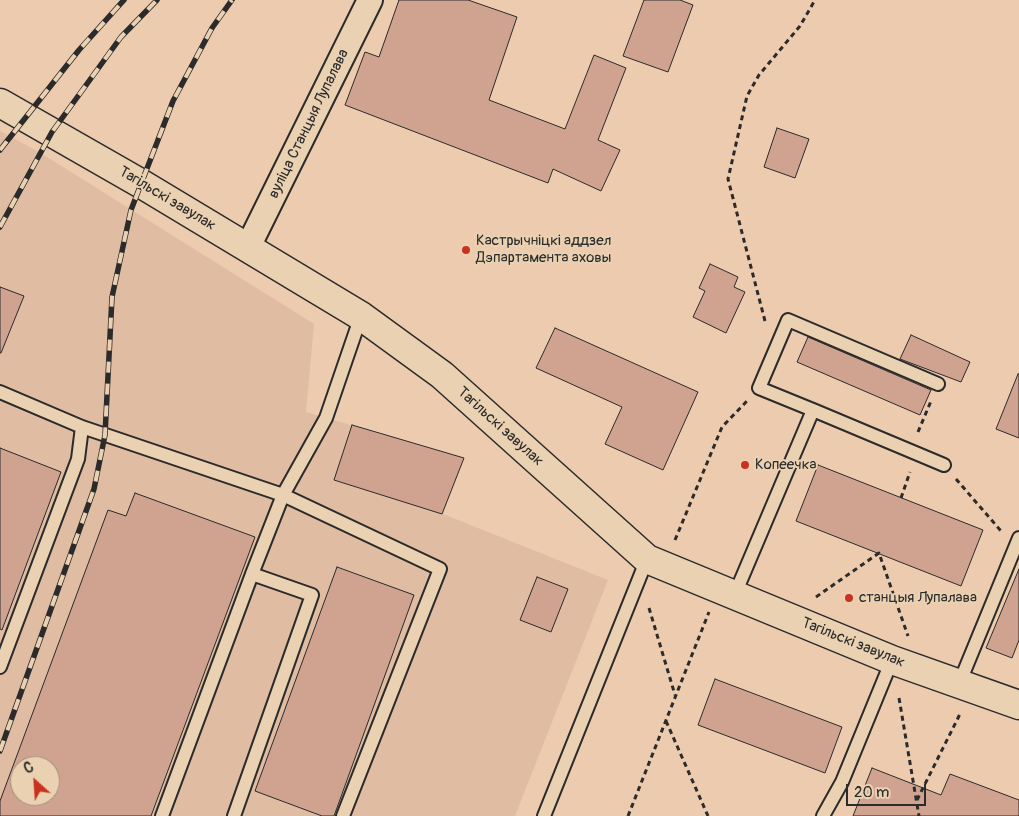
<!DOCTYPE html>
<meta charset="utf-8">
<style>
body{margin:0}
#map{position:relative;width:1019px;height:816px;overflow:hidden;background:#edcbae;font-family:Pangolin,sans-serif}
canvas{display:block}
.north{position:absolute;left:10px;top:756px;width:50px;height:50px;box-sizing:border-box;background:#ead1b2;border:1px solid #9e8f7c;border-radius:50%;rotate:334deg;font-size:14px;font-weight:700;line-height:20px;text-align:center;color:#2b2b2b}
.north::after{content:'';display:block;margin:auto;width:18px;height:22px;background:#c8321e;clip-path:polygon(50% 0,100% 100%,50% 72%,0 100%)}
.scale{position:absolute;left:846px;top:784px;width:80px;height:22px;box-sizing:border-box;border:2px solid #2b2b2b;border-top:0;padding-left:6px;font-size:15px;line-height:18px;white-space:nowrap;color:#2b2b2b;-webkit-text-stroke:4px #ead1b2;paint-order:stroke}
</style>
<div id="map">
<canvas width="1019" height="816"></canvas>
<div class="north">С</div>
<div class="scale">20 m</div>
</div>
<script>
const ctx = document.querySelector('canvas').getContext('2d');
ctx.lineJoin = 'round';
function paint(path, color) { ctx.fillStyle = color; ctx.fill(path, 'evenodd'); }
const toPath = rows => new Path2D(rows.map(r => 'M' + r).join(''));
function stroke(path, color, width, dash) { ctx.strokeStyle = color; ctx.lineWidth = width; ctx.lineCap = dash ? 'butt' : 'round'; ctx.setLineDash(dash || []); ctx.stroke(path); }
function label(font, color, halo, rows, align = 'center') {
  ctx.font = font + ' Pangolin,sans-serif'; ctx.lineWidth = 4; ctx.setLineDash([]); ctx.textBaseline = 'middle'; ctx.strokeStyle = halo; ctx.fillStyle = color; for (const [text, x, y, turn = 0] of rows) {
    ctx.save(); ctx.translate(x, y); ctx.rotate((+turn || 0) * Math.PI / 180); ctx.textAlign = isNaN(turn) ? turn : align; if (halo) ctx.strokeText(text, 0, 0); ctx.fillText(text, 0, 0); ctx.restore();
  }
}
paint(toPath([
 [0,131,39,152,314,324,306,412,464,458,443,514,608,580,515,816,0,816],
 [20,766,50,766,50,796,20,796]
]), '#e0bca3');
const building = toPath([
 [399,0,468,0,517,17,489,100,565,129,594,55,626,68,598,140,620,150,601,191,553,169,548,183,345,105,365,52,379,57,399,0],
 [644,0,680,0,693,5,668,72,623,56,644,0],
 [777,128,809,139,795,178,764,167,777,128],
 [710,264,738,277,734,287,745,292,726,333,693,317,705,291,699,288,710,264],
 [0,287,24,296,1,353,0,353,0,287],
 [555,328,698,392,663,470,605,444,622,407,536,368,555,328],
 [911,335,970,362,961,382,900,359,911,335],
 [808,337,931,390,920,415,797,362,808,337],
 [1018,374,1019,374,1019,438,996,429,1018,374],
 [352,425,464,458,442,514,334,480,352,425],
 [0,448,61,472,2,630,0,629,0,448],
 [818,465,983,530,961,586,796,521,818,465],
 [135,493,255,537,151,816,0,816,0,801,108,510,126,516,135,493],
 [20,766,50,766,50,796,20,796,20,766],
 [337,567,414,595,334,816,322,816,255,791,337,567],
 [1019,569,1019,640,1012,658,986,648,1019,569],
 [537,577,568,589,551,632,520,620,537,577],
 [715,679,842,727,825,773,698,725,715,679],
 [872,768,941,795,950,774,1019,800,1019,816,853,816,872,768]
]);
paint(building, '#cfa390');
stroke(building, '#2b2b2b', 1);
const lane = toPath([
 [0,392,82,427,283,495,440,569,343,816],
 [813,410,759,388,788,320,938,384],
 [252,574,283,495,326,418,361,316],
 [735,594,813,410,944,465],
 [0,667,78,459,82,427],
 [959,684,1019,538],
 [162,816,252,574,312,595,234,816],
 [544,816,647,559],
 [823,816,842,782,892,660]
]);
const street = toPath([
 [248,247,370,0]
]);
const secondary = toPath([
 [0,103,140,183,361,316,442,375,647,559,892,660,1019,705]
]);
stroke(lane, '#2b2b2b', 16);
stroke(street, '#2b2b2b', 28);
stroke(secondary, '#2b2b2b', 31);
stroke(toPath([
 [765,321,728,179,747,96,759,75,800,26,815,0],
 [918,432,931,401],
 [956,479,1001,531],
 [901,498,910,472],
 [675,540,722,427,747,401],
 [816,597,879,553,908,636],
 [649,608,675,695],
 [899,698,919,816],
 [666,721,708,816],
 [917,800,960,714],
 [628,816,709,612]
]), '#2b2b2b', 3, [5, 4]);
stroke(lane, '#ead1b2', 12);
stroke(street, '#ead1b2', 24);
stroke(secondary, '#ead1b2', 28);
const rail = toPath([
 [0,150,79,50,124,0],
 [0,227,52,132,121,37,157,0],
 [0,751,94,489,105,435,112,297,131,210,173,101,212,28,232,0]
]);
stroke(rail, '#2b2b2b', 5.5);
stroke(rail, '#ead1b2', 4, [11]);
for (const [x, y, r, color] of [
 [466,250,5,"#c8321e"],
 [745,465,5,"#c8321e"],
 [849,598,5,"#c8321e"]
]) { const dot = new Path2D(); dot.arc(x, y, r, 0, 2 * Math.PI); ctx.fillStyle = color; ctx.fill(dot); stroke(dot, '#ead1b2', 2); }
label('15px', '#2b2b2b', '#ead1b2', [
 ["вуліца Станцыя Лупалава",309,124,-64],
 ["Тагільскі завулак",167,199,31],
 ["Тагільскі завулак",500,427,42],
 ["Тагільскі завулак",853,643,22]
]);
label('15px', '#2b2b2b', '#ead1b2', [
 ["Кастрычніцкі аддзел",476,241],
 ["Дэпартамента аховы",476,258],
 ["Копеечка",755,465],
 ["станцыя Лупалава",859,598]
], 'left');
</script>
